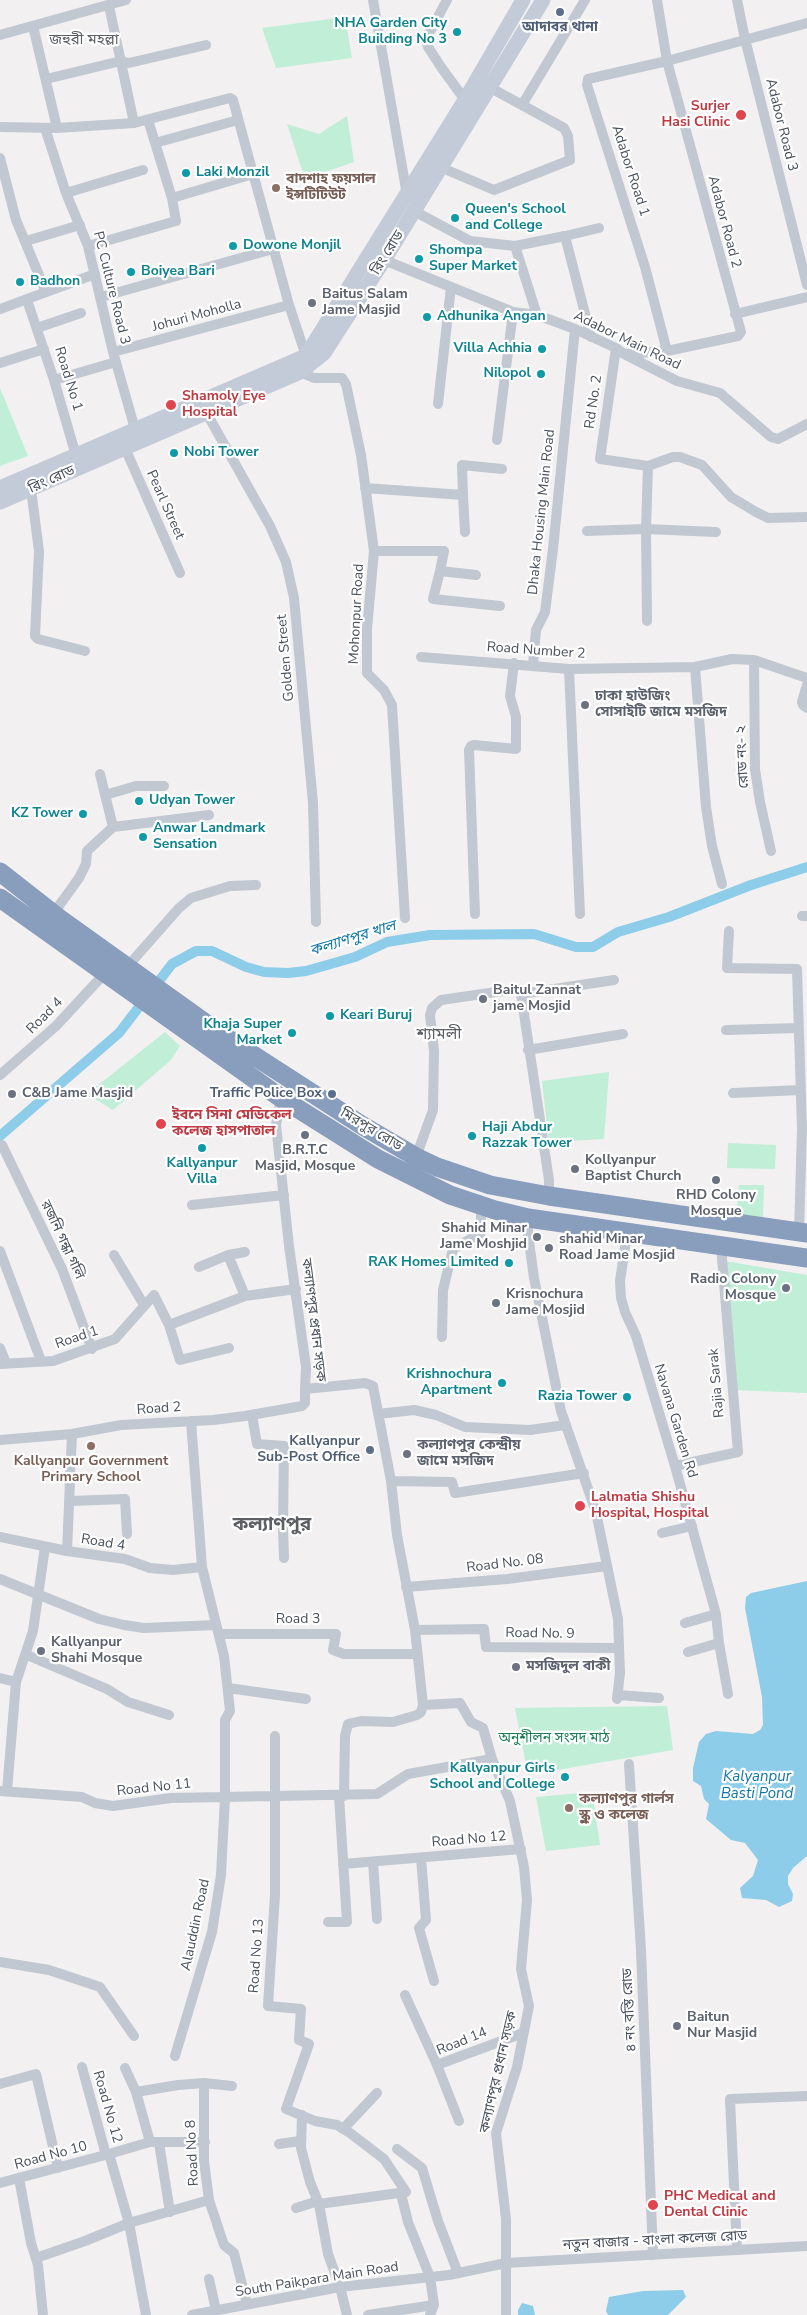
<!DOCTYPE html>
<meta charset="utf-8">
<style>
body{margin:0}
canvas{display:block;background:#f2f0f0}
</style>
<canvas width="807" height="2315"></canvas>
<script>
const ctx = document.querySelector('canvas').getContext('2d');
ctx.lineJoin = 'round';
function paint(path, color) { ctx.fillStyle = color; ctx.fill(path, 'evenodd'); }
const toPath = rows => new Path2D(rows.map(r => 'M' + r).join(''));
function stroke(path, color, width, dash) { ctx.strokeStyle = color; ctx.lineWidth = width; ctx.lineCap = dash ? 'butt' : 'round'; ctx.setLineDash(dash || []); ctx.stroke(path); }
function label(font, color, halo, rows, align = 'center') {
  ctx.font = font + ' "Nunito Sans","Noto Sans Bengali",sans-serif'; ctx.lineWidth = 4.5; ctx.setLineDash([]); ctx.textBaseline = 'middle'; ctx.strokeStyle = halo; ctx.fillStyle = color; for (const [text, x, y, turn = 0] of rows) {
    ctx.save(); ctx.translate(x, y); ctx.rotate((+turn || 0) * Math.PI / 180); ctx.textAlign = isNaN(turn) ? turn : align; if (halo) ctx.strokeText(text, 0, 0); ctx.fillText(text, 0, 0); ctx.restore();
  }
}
paint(toPath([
 [345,17,352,58,276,68,262,28],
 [347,116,354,162,305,179,287,124,319,134],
 [0,388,28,456,0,466],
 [165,1032,180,1046,171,1060,113,1110,87,1094],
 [609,1072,604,1139,549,1142,542,1081],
 [728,1143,776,1145,775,1169,727,1168],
 [739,1185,764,1185,763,1217,736,1216],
 [725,1261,807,1275,807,1393,735,1390],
 [667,1706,673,1750,528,1775,515,1708],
 [592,1792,600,1845,546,1851,536,1797]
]), '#c0eed7');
paint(toPath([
 [807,1581,807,1856,793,1868,788,1876,788,1884,793,1894,792,1901,779,1907,766,1900,742,1898,740,1888,753,1876,758,1860,745,1843,731,1840,706,1819,709,1804,704,1799,701,1786,693,1781,693,1768,699,1742,706,1734,716,1731,753,1734,760,1730,763,1725,762,1697,745,1608,746,1597,751,1593],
 [683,2290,686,2297,668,2315,608,2315,606,2311,609,2297,643,2291],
 [522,2303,533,2306,535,2315,518,2315,518,2310]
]), '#8ecdea');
stroke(toPath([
 [0,1136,119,1033,172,964,196,951,212,951,246,967,264,972,288,973,306,971,355,957,387,942,430,935,534,934,576,947,593,947,618,932,669,917,751,885,807,867]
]), '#8ecdea', 10);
stroke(toPath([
 [373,0,407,195],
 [447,0,426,39,428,47,441,67,465,100],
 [737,0,745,39,807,285],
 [109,6,134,123],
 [33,26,57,128],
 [0,35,126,0],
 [46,79,121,61,129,63,206,45],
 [522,105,585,0],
 [0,127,57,128,134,123,230,98,233,100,289,305,306,356],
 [45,128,66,193,88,246,113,352,135,429],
 [155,143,238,120],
 [0,158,16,220,46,292],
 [440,167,494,190,570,160,568,136,564,128,489,87],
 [66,193,143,170],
 [172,198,253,174],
 [414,211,470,241,515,246,565,236],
 [26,241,80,225],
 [88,246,176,221,172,198,148,120],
 [515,246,537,315],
 [382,255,384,260,513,312,537,315,575,329,616,348,624,354,677,381,720,393,771,437,778,439,807,424],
 [101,297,273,249],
 [27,300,54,380,77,459],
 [0,309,95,274],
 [735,314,807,297],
 [37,328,81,313],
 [591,337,565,236,599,228],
 [616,348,600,459,648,466,673,457,680,457,702,465,731,497,756,512,768,518,807,517],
 [667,351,645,267,587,85,588,79,667,61,807,23],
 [113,352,289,305],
 [624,354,667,351,738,336,741,332,667,61,657,0],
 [0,363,44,349],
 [300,372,314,378,342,378,346,384,361,455,374,551,367,629,367,673,384,690,392,705,405,918],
 [54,380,116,362],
 [438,404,451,287],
 [206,412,270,526,286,562,294,598,313,803,316,922],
 [497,440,513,312],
 [125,448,180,573],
 [365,488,463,495,465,532],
 [31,489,39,551,35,636,38,639,85,651],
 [463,495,462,465,502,469],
 [587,531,646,529,716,532],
 [374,551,444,551,440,571,476,575],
 [440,571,433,599,500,606],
 [647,621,646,529,648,466],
 [421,657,569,669,695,667,732,659,754,660,807,678],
 [754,660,755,769,760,802,771,851],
 [533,665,536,630,545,612,553,549,575,329],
 [695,667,706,807,712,846,722,884],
 [569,669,580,914],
 [807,685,802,702,803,705,807,708],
 [100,774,113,827],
 [105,795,136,786,164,786],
 [113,827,209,815],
 [53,914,79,878,86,864,87,851,113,827],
 [475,914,469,750,471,746,474,745,516,749,516,717,510,696,514,663],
 [802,916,807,916],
 [729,931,727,968,797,969,802,1129,799,1232],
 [127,967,179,908,191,898,230,886,256,885],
 [521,994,614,980],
 [726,1030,799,1028],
 [528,1050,623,1034],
 [0,1075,56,1026,105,973],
 [733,1093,800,1090],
 [281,1098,276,1125,289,1246,306,1367,305,1389,365,1383,373,1386,391,1481,397,1535,415,1630,423,1705,421,1712,417,1715,393,1722,361,1721,348,1724,345,1736,344,1796],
 [2,1145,62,1269,92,1349],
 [416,1157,433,1110,434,1051,430,1015,432,1008,441,1000,517,989,521,994,537,1100,549,1180,549,1196],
 [192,1205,284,1195],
 [528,1218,528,1234,534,1278,561,1411,596,1512,618,1619,620,1673,617,1699],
 [627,1234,620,1281,621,1298,625,1312,636,1336,675,1466,716,1614,719,1643,688,1652],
 [0,1251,41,1361],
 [114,1255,144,1305],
 [228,1255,245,1296],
 [199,1267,228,1255,245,1252],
 [169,1325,180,1360,229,1348],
 [442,1337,443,1290,453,1249,481,1233,481,1205],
 [0,1348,6,1363],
 [0,1364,53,1361,115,1339,154,1295,169,1325,245,1296,296,1289],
 [378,1414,414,1410,436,1415,465,1427,530,1430,565,1425],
 [252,1415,257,1444,284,1446,283,1528,284,1558],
 [0,1440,72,1434,121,1425,213,1420,245,1416,302,1406,305,1403,305,1389],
 [675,1466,738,1452,721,1246],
 [391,1481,452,1482,455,1493,584,1473],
 [71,1501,125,1499,127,1534],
 [662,1533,692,1526],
 [0,1537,67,1551,125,1559,150,1568,173,1570,202,1567],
 [67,1551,72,1434],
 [0,1579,99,1619,124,1625,144,1628,216,1625],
 [406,1587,507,1579,607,1566],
 [685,1623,716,1614],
 [415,1630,484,1629,486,1647,619,1648],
 [219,1634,336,1634,333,1650,344,1654,417,1654],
 [719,1643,728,1694],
 [27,1655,107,1689,128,1702,169,1715],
 [0,1678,16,1682],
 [228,1688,306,1699],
 [618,1695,659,1698],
 [423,1705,460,1703,471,1722,483,1728,492,1759,510,1801,524,1867,527,1900,521,1969,529,2006,517,2067,496,2133,506,2219,506,2315],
 [275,1736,275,1895,268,2006,301,2009,299,2040,309,2044,286,2109,315,2121,337,2125,350,2133,384,2159,406,2192,319,2204],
 [629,1764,641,1950,653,2255],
 [0,1791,82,1797,95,1803,113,1806,171,1798,377,1794,408,1774,492,1759],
 [7,1791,16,1682,33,1631,45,1547],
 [421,1858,426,1920,419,1928,434,1981],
 [373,1862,377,1919],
 [343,1864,521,1849],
 [328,1922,347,1922,339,1796],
 [0,1962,49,1970,100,1987,134,2036],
 [405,1995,437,2065],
 [175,2056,212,1932,221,1875,225,1797,225,1720,230,1711,224,1656,202,1567,191,1421],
 [82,2067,106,2155],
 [125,2068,136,2092,150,2142],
 [204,2083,204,2161,209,2200,224,2245,234,2253,247,2304],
 [0,2084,36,2074,58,2168],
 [136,2092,178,2085,204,2083,232,2086],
 [302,2115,301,2148,310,2182,319,2204,328,2254,340,2287,347,2315],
 [459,2121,437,2065,523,2033],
 [343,2129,377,2093],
 [205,2142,150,2142,109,2154,129,2223,209,2200],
 [159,2143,170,2212],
 [279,2144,300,2141],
 [397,2149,422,2168,438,2221,458,2273],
 [19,2178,31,2243,38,2265,43,2315],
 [0,2183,109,2154],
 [401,2194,408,2222,430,2277,434,2305,430,2315],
 [296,2208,318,2201],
 [737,2249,730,2099,807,2096],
 [36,2258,85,2241,129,2223,146,2315],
 [209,2279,216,2310],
 [192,2315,340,2287,449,2275,506,2263,807,2246],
 [368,2315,434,2305]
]), '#c1c8d1', 10);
stroke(toPath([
 [0,488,306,356,465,100,523,0],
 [0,502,300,372,324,353,384,260,543,0]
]), '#c3cbd8', 15);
stroke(toPath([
 [0,872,60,919,222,1035,363,1126,416,1157,437,1167,490,1185,549,1196,807,1233],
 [0,898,281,1098,378,1159,450,1195,495,1210,528,1218,807,1258]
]), '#899dbd', 19);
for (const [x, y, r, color] of [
 [560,12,5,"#5c6f8a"],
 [457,32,5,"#0f9aa8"],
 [741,115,6,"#e0444e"],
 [186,173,5,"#0f9aa8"],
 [276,188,5,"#8d6e63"],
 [455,218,5,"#0f9aa8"],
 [233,246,5,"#0f9aa8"],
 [419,259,5,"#0f9aa8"],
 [131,272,5,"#0f9aa8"],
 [20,282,5,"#0f9aa8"],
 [312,303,5,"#6b7280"],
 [427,317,5,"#0f9aa8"],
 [542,349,5,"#0f9aa8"],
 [541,374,5,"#0f9aa8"],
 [171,405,6,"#e0444e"],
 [174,453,5,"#0f9aa8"],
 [585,705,5,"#6b7280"],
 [139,801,5,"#0f9aa8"],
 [83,814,5,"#0f9aa8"],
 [143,837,5,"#0f9aa8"],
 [483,999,5,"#6b7280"],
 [330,1016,5,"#0f9aa8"],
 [292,1033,5,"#0f9aa8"],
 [12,1094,5,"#6b7280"],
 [332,1094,5,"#5c6f8a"],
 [161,1124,6,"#e0444e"],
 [305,1135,5,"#6b7280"],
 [472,1136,5,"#0f9aa8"],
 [202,1148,5,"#0f9aa8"],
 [575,1169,5,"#6b7280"],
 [716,1180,5,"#6b7280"],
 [537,1237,5,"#6b7280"],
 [549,1248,5,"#6b7280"],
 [509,1263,5,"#0f9aa8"],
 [786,1288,5,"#6b7280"],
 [496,1303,5,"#6b7280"],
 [502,1383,5,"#0f9aa8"],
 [627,1397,5,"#0f9aa8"],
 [91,1446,5,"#8d6e63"],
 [370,1450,5,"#5c6f8a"],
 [407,1454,5,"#6b7280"],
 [580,1506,6,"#e0444e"],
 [41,1651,5,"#6b7280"],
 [516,1667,5,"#6b7280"],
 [565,1777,5,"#0f9aa8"],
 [569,1808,5,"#8d6e63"],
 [677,2026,5,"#6b7280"],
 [653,2205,6,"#e0444e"]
]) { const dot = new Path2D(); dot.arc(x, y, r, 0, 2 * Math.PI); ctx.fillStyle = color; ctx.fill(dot); stroke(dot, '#fff', 2); }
label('bold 14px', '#0d838f', '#fff', [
 ["NHA Garden City",447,24,"right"],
 ["Building No 3",447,40,"right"],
 ["Laki Monzil",196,173],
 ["Queen's School",465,210],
 ["and College",465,226],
 ["Dowone Monjil",243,246],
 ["Shompa",429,251],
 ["Super Market",429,267],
 ["Boiyea Bari",141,272],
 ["Badhon",30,282],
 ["Adhunika Angan",437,317],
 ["Villa Achhia",532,349,"right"],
 ["Nilopol",531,374,"right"],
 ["Nobi Tower",184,453],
 ["Udyan Tower",149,801],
 ["KZ Tower",73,814,"right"],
 ["Anwar Landmark",153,829],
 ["Sensation",153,845],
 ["Keari Buruj",340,1016],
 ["Khaja Super",282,1025,"right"],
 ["Market",282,1041,"right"],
 ["Haji Abdur",482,1128],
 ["Razzak Tower",482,1144],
 ["Kallyanpur",202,1164,"center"],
 ["Villa",202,1180,"center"],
 ["RAK Homes Limited",499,1263,"right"],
 ["Krishnochura",492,1375,"right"],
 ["Apartment",492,1391,"right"],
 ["Razia Tower",617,1397,"right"],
 ["Kallyanpur Girls",555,1769,"right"],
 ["School and College",555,1785,"right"]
], 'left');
label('bold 14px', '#4e5e75', '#fff', [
 ["আদাবর থানা",560,28,"center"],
 ["Traffic Police Box",322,1094],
 ["Kallyanpur",360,1442],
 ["Sub-Post Office",360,1458]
], 'right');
label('bold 14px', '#be3a42', '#fff', [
 ["Surjer",730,107,"right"],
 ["Hasi Clinic",730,123,"right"],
 ["Shamoly Eye",182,397],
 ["Hospital",182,413],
 ["ইবনে সিনা মেডিকেল",172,1116],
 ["কলেজ হাসপাতাল",172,1132],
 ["Lalmatia Shishu",591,1498],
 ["Hospital, Hospital",591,1514],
 ["PHC Medical and",664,2197],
 ["Dental Clinic",664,2213]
], 'left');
label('14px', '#48515d', '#fff', [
 ["Adabor Road 3",781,125,76],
 ["Adabor Road 1",630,171,72],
 ["Adabor Road 2",724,222,75],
 ["রিং রোড",388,253,-58],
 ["PC Culture Road 3",111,288,76],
 ["Johuri Moholla",197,316,-15],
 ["Adabor Main Road",627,341,26],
 ["Road No 1",68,379,73],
 ["Rd No. 2",594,402,-82],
 ["রিং রোড",52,480,-24],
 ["Pearl Street",165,505,66],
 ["Dhaka Housing Main Road",542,512,-84],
 ["Mohonpur Road",357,614,-87],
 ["Road Number 2",536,651,4],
 ["Golden Street",286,658,-95],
 ["রোড নং- ২",743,757,-93],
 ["Road 4",45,1016,-45],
 ["মিরপুর রোড",371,1130,31],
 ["রজনি গন্ধা গলি",62,1240,65],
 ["কল্যাণপুর প্রধান সড়ক",313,1320,83],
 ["Road 1",77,1338,-19],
 ["Rajia Sarak",717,1383,-95],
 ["Road 2",159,1409,-4],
 ["Navana Garden Rd",675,1421,73],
 ["Road 4",103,1543,9],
 ["Road No. 08",505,1564,-7],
 ["Road 3",298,1620],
 ["Road No. 9",540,1634,1],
 ["Road No 11",154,1788,-6],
 ["Road No 12",469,1840,-5],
 ["Alauddin Road",196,1925,-78],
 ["Road No 13",257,1956,-86],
 ["৪ নং বস্তি রোড",630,2010,-93],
 ["Road 14",462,2042,-22],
 ["কল্যাণপুর প্রধান সড়ক",499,2072,-77],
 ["Road No 12",107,2107,74],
 ["Road No 8",193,2153,-93],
 ["Road No 10",51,2156,-15],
 ["নতুন বাজার - বাংলা কলেজ রোড",655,2241,-3],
 ["South Paikpara Main Road",317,2280,-9]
]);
label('bold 14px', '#785e54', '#fff', [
 ["বাদশাহ ফয়সাল",286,180],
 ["ইন্সটিটিউট",286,196],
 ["Kallyanpur Government",91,1462,"center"],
 ["Primary School",91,1478,"center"],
 ["কল্যাণপুর গার্লস",579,1800],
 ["স্কুল ও কলেজ",579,1816]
], 'left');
label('bold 14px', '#5b616d', '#fff', [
 ["Baitus Salam",322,295],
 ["Jame Masjid",322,311],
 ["ঢাকা হাউজিং",595,697],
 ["সোসাইটি জামে মসজিদ",595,713],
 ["Baitul Zannat",493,991],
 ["jame Mosjid",493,1007],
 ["C&B Jame Masjid",22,1094],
 ["B.R.T.C",305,1151,"center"],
 ["Masjid, Mosque",305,1167,"center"],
 ["Kollyanpur",585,1161],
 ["Baptist Church",585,1177],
 ["RHD Colony",716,1196,"center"],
 ["Mosque",716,1212,"center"],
 ["Shahid Minar",527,1229,"right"],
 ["Jame Moshjid",527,1245,"right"],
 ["shahid Minar",559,1240],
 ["Road Jame Mosjid",559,1256],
 ["Radio Colony",776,1280,"right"],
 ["Mosque",776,1296,"right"],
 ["Krisnochura",506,1295],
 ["Jame Mosjid",506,1311],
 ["কল্যাণপুর কেন্দ্রীয়",417,1446],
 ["জামে মসজিদ",417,1462],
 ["Kallyanpur",51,1643],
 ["Shahi Mosque",51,1659],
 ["মসজিদুল বাকী",526,1667],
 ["Baitun",687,2018],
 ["Nur Masjid",687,2034]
], 'left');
label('14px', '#1a7d56', '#fff', [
 ["অনুশীলন সংসদ মাঠ",554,1739]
]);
label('15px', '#5c5f64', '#fff', [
 ["জহুরী মহল্লা",84,40]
]);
label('italic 15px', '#1077a8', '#fff', [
 ["কল্যাণপুর খাল",353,939,-17],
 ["Kalyanpur",757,1777],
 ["Basti Pond",757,1794]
]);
label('16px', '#5c5f64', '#fff', [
 ["শ্যামলী",439,1035]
]);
label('bold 19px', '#5c5f64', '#fff', [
 ["কল্যাণপুর",272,1525]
]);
</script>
